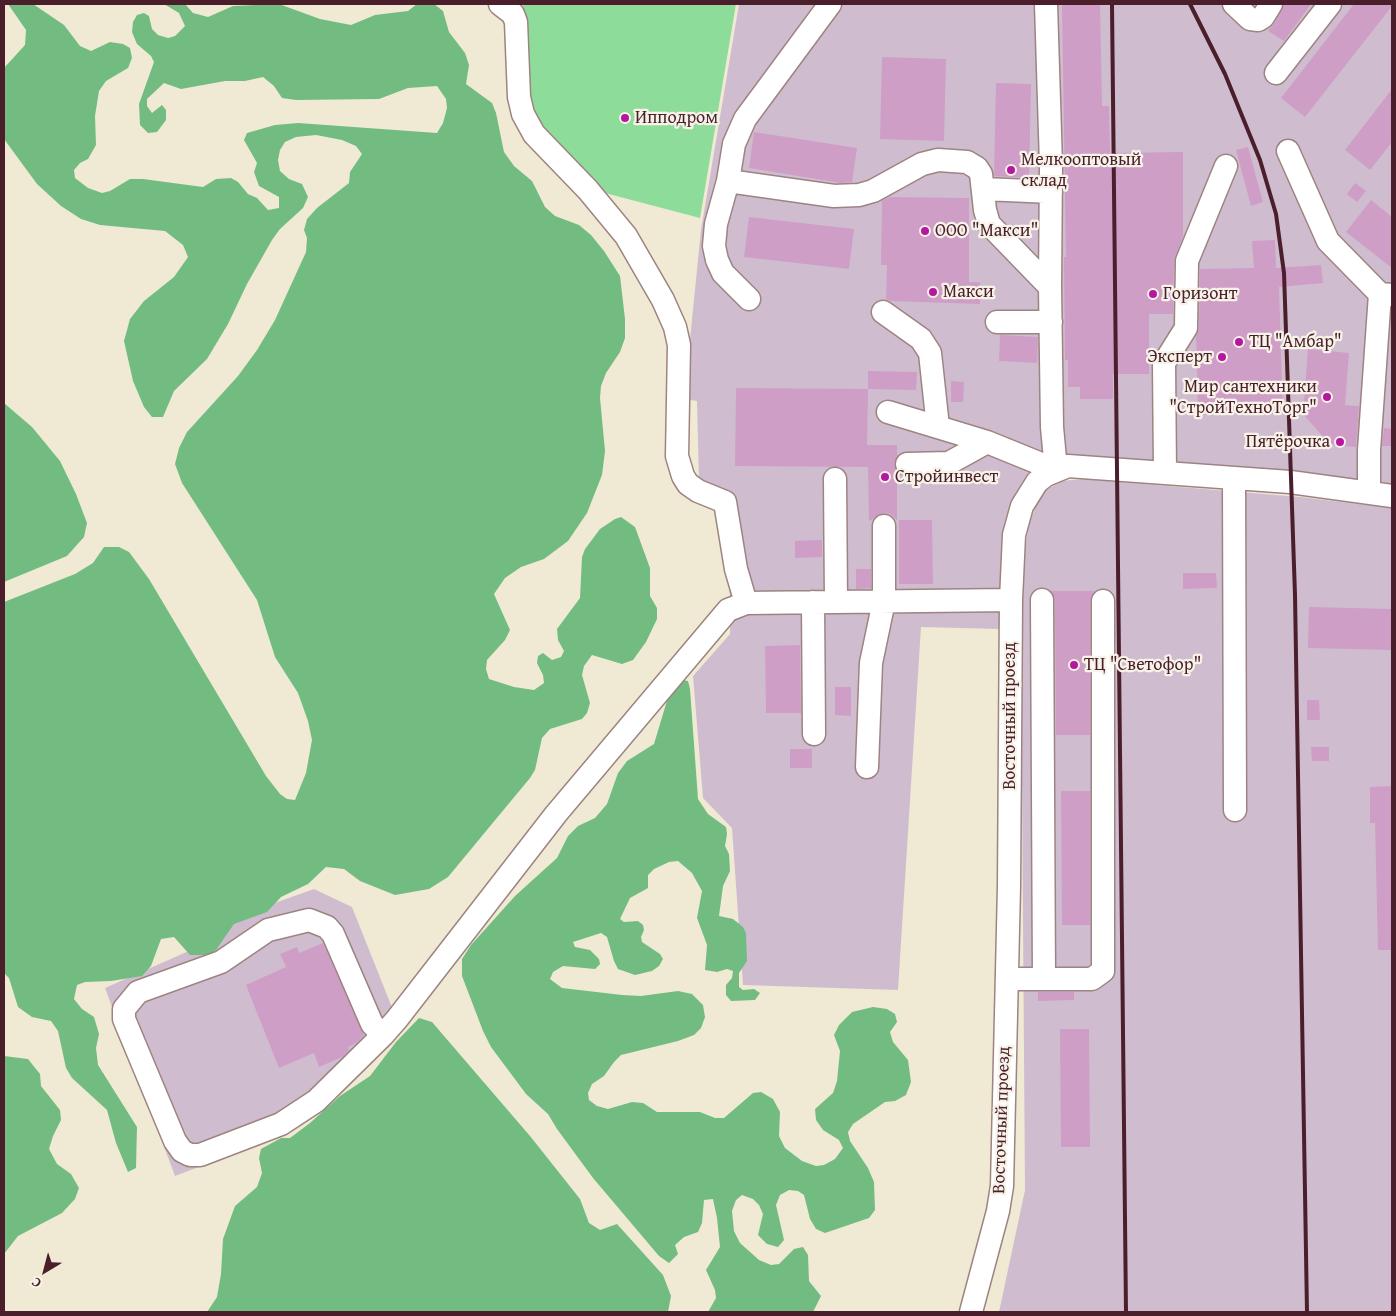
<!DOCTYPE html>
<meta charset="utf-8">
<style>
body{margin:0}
#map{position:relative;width:1396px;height:1316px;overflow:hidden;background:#f0ead4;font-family:"Gentium Book Plus",serif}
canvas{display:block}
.frame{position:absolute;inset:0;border:5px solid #4a1f2b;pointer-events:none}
.north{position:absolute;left:20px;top:1246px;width:50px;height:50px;-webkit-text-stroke:4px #f7f3e8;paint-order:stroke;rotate:217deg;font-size:14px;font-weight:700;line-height:20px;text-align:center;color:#4a1f2b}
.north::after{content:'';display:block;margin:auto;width:18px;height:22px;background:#4a1f2b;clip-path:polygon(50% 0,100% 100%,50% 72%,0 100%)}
</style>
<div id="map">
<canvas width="1396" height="1316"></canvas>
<div class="frame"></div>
<div class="north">С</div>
</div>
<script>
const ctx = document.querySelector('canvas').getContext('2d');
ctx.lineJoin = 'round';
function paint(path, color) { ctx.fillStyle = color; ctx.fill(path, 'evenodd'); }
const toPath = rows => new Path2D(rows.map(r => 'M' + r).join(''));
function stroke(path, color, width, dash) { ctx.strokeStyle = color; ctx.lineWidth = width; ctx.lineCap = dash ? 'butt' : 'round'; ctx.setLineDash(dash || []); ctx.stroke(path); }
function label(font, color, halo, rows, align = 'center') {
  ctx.font = font + ' "Gentium Book Plus",serif'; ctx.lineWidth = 4.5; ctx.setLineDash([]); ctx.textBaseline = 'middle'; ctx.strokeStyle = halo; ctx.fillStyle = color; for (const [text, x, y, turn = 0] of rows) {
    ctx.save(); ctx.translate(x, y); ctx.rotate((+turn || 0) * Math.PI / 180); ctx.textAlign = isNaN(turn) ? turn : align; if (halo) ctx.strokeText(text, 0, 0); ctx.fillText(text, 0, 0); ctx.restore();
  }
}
paint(toPath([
 [739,4,1392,4,1392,486,1313,474,1083,456,1058,459,1026,478,1014,498,1006,518,1002,541,999,629,921,627,898,990,743,985,732,828,703,798,693,676,730,634,730,596,717,495,699,481,697,401,684,399,701,230],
 [1084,479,1300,497,1392,508,1392,1312,999,1312,1025,1190,1021,649,1023,561,1029,524,1036,506,1046,490,1061,481],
 [314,889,352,907,401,1030,349,1084,291,1132,175,1176,105,988,191,950,185,935]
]), '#cfbdcf');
paint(toPath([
 [523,4,736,4,700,218,605,193,574,170,528,108]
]), '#8edc9a');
paint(toPath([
 [8,4,33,4,64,25,80,46,91,51,110,42,123,44,130,48,132,58,128,68,106,81,99,91,95,116,96,145,88,159,80,163,74,170,75,178,88,188,102,193,110,191,130,179,143,179,203,187,216,179,231,178,238,182,248,194,257,198,268,210,279,208,279,197,259,186,254,172,257,163,244,140,247,133,275,125,298,123,437,133,443,123,447,108,446,99,437,86,408,88,379,99,296,100,282,98,274,86,263,77,245,81,225,81,181,89,164,83,147,99,147,106,152,113,162,105,166,110,166,120,157,132,148,133,140,125,139,104,154,62,151,56,137,44,132,32,133,22,137,15,144,13,149,16,152,29,158,35,168,38,175,36,185,26,179,13,164,4,185,4,193,13,208,17,233,6,279,4,320,19,351,25,375,15,408,11,417,4,434,4,443,11,449,32,465,53,469,65,466,84,492,103,496,113,504,152,514,166,532,181,545,207,555,216,579,225,591,235,604,251,620,276,625,319,625,338,620,352,606,373,601,386,600,398,605,451,602,475,587,513,568,541,544,559,521,567,505,578,494,594,510,630,505,640,487,660,486,669,489,679,514,687,534,690,544,683,543,675,537,663,538,656,543,653,552,660,561,657,564,651,558,640,557,629,580,598,582,557,585,549,600,529,615,519,621,517,635,527,650,568,650,596,657,608,657,619,646,642,633,660,622,664,592,655,584,666,582,675,590,703,587,713,582,719,550,729,542,738,535,770,530,778,448,877,429,889,395,895,360,881,344,869,326,867,308,884,281,897,267,912,234,924,216,950,207,955,190,955,174,937,161,939,151,966,142,976,111,981,85,982,77,985,74,999,82,1009,94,1017,99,1034,96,1048,98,1065,137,1127,136,1168,128,1172,116,1143,107,1110,72,1078,66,1068,58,1031,51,1021,32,1017,18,1007,9,978,4,973,4,602,75,574,93,563,104,547,119,547,129,552,149,579,266,776,280,794,287,799,295,800,306,773,312,740,308,721,298,693,275,657,257,600,182,483,175,464,179,448,187,432,238,376,257,350,275,320,306,252,307,238,304,230,307,219,317,208,349,183,350,172,362,154,356,146,342,140,316,135,296,137,285,142,280,150,278,160,280,171,289,179,302,184,308,197,303,208,280,229,272,240,247,284,228,324,207,359,174,391,163,417,152,417,144,407,133,381,124,341,130,319,144,301,174,277,188,257,183,245,165,231,100,225,81,219,61,206,37,184,4,139,4,68,25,45,26,30],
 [4,403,32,427,60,461,76,494,87,523,84,537,67,556,4,582],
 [683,680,688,681,690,689,698,799,708,814,726,827,727,834,725,846,729,854,730,871,723,886,719,916,733,919,743,927,746,933,747,961,739,973,739,987,743,990,754,989,760,993,755,1000,731,1001,726,995,726,985,732,978,733,971,727,969,717,972,705,970,707,945,697,918,702,891,692,873,678,861,669,862,654,869,648,875,648,888,630,898,620,919,624,922,638,921,643,925,644,930,641,937,642,942,660,954,663,959,659,966,652,971,635,975,618,969,614,961,607,937,601,933,573,942,575,947,590,950,599,959,600,964,595,969,563,966,553,972,550,979,562,988,622,995,641,996,678,991,692,994,703,1005,705,1017,701,1028,694,1035,678,1041,621,1055,614,1062,604,1076,592,1084,588,1093,589,1100,597,1106,608,1109,632,1102,643,1103,657,1112,700,1112,715,1118,724,1118,753,1093,761,1092,773,1099,780,1112,779,1136,785,1148,802,1161,816,1166,824,1165,835,1159,843,1148,839,1140,823,1130,816,1120,815,1109,833,1093,837,1081,840,1051,834,1035,839,1025,852,1012,873,1007,887,1009,895,1014,897,1022,890,1032,893,1042,908,1060,911,1082,906,1095,895,1101,885,1102,853,1124,848,1132,850,1141,868,1168,874,1182,875,1210,869,1218,825,1233,816,1229,810,1219,804,1195,798,1191,789,1190,780,1195,776,1205,784,1240,778,1247,767,1244,758,1235,763,1214,759,1205,753,1199,742,1195,736,1200,732,1211,734,1231,740,1243,759,1260,771,1265,779,1264,794,1249,803,1247,808,1255,809,1281,821,1296,813,1312,708,1312,716,1298,715,1290,706,1270,720,1247,717,1218,713,1199,704,1200,702,1223,698,1232,684,1237,675,1245,678,1254,669,1263,659,1256,593,1178,557,1129,548,1114,526,1094,491,1047,483,1031,462,976,462,959,471,945,515,896,557,858,568,836,578,826,595,818,607,804,618,773,627,761,654,744,669,694],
 [419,1018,432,1022,530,1136,580,1199,589,1223,600,1230,617,1224,663,1275,671,1296,668,1312,207,1312,217,1297,221,1274,223,1239,235,1206,257,1187,262,1173,259,1158,261,1149,281,1138,290,1138,310,1123,340,1096,370,1076,396,1042],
 [4,1056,28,1059,40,1074,41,1086,60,1110,61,1120,53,1136,49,1149,57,1164,71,1174,79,1188,75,1199,62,1213,18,1236,4,1254]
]), '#72bc82');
paint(toPath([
 [1062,4,1100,4,1102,106,1109,106,1110,153,1183,152,1183,236,1174,260,1173,314,1149,314,1149,374,1113,374,1113,399,1080,399,1080,387,1068,387,1068,360,1065,360,1064,257,1066,257],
 [1284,4,1311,4,1284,41,1268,31,1274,24],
 [1354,4,1392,4,1392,6,1305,117,1281,98],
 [882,57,946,59,944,141,880,139],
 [996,83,1031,84,1029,178,994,176],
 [1392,89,1392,142,1370,170,1345,150],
 [754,132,857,148,852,182,841,183,749,168],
 [1248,147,1263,202,1251,206,1236,150],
 [1355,183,1366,191,1357,202,1347,194],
 [890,197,969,198,969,282,980,282,980,304,891,301,886,299,887,265,881,265,882,201],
 [1371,200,1392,217,1392,268,1346,232],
 [749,217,854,229,849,269,744,257],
 [1275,240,1276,268,1321,265,1323,283,1279,287,1283,414,1198,415,1196,337,1199,328,1200,269,1254,268,1252,241],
 [1000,335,1038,337,1037,363,999,361],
 [1308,349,1349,353,1345,405,1359,406,1356,447,1334,445,1326,440,1303,414],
 [868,371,917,372,916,390,868,389],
 [951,381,964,382,963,402,951,402],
 [736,388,868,389,867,445,897,445,897,456,894,464,897,472,897,520,890,514,884,513,869,521,868,467,735,466],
 [1384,428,1392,429,1392,446,1382,446],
 [899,520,932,520,933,584,899,584],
 [822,540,822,557,795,558,795,541],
 [856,569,871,569,871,588,856,589],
 [1183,573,1216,573,1217,588,1183,589],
 [1051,591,1095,591,1090,601,1090,735,1056,735,1055,600],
 [1309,607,1392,609,1392,650,1308,648],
 [800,645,801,713,766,713,765,646],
 [835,687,851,687,851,716,835,715],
 [1307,700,1319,700,1320,720,1307,720],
 [1311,747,1329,747,1329,761,1312,761],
 [790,749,812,749,812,768,790,768],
 [1392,786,1392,950,1378,950,1375,823,1370,823,1370,787],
 [1061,791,1090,791,1090,925,1062,925],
 [323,943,364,1035,356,1043,348,1047,349,1050,342,1057,319,1067,314,1053,279,1068,246,985,286,967,280,954,297,947,299,953],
 [1038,992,1074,992,1074,1000,1038,1001],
 [1060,1029,1089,1029,1090,1147,1061,1147]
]), '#ce9ec7');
const minor = toPath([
 [500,4,513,14,516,22,519,97,523,114,534,134,588,190,626,236,663,300,675,327,679,345,677,456,683,476,688,484,698,491,725,502,736,569,746,603],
 [1234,4,1250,19,1258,20,1263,17,1271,4],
 [1276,73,1330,4],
 [1288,151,1328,241,1380,294,1392,295],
 [728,181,834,196,859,195,873,191,922,164,938,160,967,162,977,168,981,174,985,210,989,224,1050,287],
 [984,189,1051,192],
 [749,299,723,273,717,260,714,246,716,224,728,181,734,144,745,119,830,4],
 [883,312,921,339,930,353,938,427],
 [997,322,1051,322],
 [888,412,987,442,1056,470,1052,427,1050,287,1051,165,1046,4],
 [907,464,949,463,987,442],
 [1165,473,1164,363,1186,328,1187,261,1226,166],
 [1234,478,1235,810],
 [835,479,836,601],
 [1369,492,1369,450,1380,294],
 [1042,600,1044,979],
 [813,602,814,734],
 [867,767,871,663,884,601,884,526],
 [1007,979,1092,979,1103,971,1103,601],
 [383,1035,372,1024,333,934,327,927,309,920,268,930,221,962,138,992,124,1009,124,1019,175,1141,182,1151,190,1155,200,1155,281,1124,316,1101,383,1035,397,1019,556,814,728,610,746,603,1011,600],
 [971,1312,998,1211,1002,1186,1009,886,1011,600,1014,535,1022,506,1037,482,1046,475,1068,466,1290,482,1392,496]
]);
stroke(minor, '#9d8480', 25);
stroke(minor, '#fff', 22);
stroke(toPath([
 [1112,4,1126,1312],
 [1190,4,1225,74,1260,160,1276,214,1284,273,1295,595,1307,1312]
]), '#4a1f2b', 4);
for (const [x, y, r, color] of [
 [625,118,5,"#b5179e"],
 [1011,170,5,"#b5179e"],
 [925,231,5,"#b5179e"],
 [933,292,5,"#b5179e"],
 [1153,294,5,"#b5179e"],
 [1239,342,5,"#b5179e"],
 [1222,357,5,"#b5179e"],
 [1327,397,5,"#b5179e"],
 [1340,442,5,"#b5179e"],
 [885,477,5,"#b5179e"],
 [1074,665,5,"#b5179e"]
]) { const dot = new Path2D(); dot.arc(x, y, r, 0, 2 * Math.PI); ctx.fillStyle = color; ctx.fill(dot); stroke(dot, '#f7f3e8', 2); }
label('18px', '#4a1f2b', '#f7f3e8', [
 ["Ипподром",635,118],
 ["Мелкооптовый",1021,160],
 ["склад",1021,181],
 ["ООО \"Макси\"",935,231],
 ["Макси",943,292],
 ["Горизонт",1163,294],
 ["ТЦ \"Амбар\"",1249,342],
 ["Эксперт",1212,357,"right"],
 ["Мир сантехники",1317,387,"right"],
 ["\"СтройТехноТорг\"",1317,408,"right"],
 ["Пятёрочка",1330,442,"right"],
 ["Стройинвест",895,477],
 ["ТЦ \"Светофор\"",1084,665]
], 'left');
label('18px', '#4a1f2b', '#f7f3e8', [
 ["Восточный проезд",1010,716,-90],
 ["Восточный проезд",1002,1120,-88]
]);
</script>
